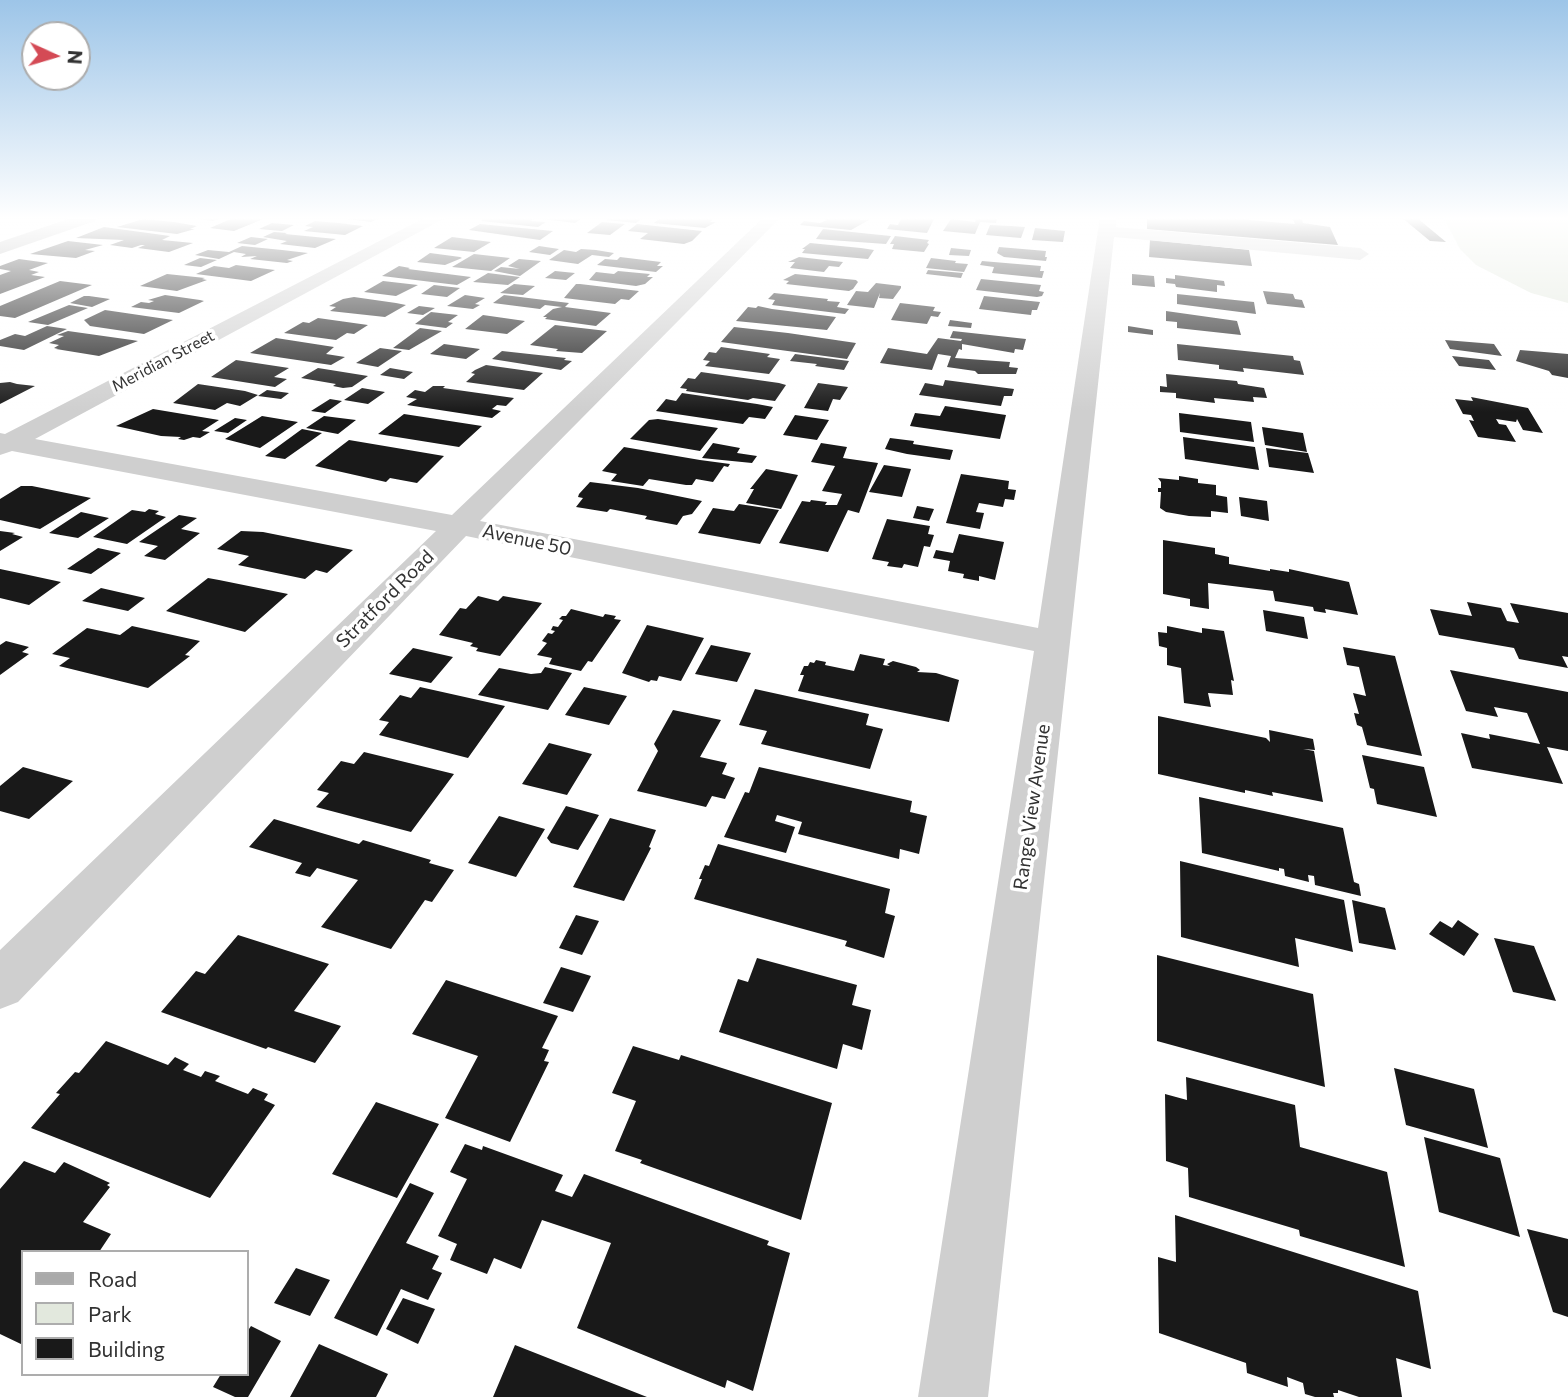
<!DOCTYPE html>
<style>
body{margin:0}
#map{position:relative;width:1568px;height:1397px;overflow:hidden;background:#fff;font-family:Commissioner,sans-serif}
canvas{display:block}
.legend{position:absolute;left:21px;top:1250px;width:228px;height:126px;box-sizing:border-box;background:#fff;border:2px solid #adadad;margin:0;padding:9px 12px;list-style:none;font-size:21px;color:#323232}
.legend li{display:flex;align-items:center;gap:14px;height:35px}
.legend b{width:35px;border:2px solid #adadad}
.north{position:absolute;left:21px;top:21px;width:70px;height:70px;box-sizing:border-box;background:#fff;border:2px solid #adadad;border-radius:50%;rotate:94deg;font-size:19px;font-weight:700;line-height:28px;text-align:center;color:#323232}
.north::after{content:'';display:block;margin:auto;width:24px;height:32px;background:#d44a55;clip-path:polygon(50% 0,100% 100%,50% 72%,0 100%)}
</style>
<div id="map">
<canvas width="1568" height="1397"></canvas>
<ul class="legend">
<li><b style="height:9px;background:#aaa"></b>Road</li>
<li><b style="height:19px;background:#e2e8dd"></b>Park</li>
<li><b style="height:19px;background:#191919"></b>Building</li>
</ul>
<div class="north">N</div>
</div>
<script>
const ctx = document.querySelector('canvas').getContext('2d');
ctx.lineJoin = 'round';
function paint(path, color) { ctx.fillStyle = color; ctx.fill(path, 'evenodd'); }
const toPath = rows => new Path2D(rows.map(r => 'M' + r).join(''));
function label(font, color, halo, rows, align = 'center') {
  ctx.font = font + ' Commissioner,sans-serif'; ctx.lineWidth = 7; ctx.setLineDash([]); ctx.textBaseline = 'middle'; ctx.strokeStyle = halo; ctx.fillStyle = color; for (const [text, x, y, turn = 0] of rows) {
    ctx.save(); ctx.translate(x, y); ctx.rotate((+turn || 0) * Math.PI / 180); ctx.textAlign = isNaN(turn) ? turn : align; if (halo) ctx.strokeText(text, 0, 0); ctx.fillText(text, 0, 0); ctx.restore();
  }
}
paint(toPath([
 [1443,217,1568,217,1568,303,1531,293,1476,265,1460,249]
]), '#e2e8dd');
paint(toPath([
 [187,217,224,217,213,221],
 [235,217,268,217,234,231,210,228],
 [333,217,382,217,371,222],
 [488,217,537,217,530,221,546,222,538,227,481,221],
 [545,217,570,217,581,219,575,223,542,219],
 [609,217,617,218,644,217,636,223,606,220],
 [655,217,696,217,714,218,710,222,716,222,705,228,654,223,659,219],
 [829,217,869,220,851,230,800,225,804,221,820,223,827,220,824,218],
 [899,217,926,217,934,219,927,233,887,229,890,224,898,225,901,219,898,219],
 [977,217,997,218,996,223,980,222,975,234,943,231,951,219,975,222],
 [1147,217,1248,217,1249,220,1295,224,1292,217,1301,217,1303,223,1330,227,1338,245,1147,229],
 [1401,217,1416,217,1446,242,1430,241],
 [143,219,174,222,197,226,190,229,195,229,177,234,117,227],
 [315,221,339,223,363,226,345,235,304,231,313,227,305,226],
 [602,222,625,224,610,235,587,233],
 [272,223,294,225,282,231,259,229],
 [480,224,553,231,540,240,469,230],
 [637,224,702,231,692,241,684,244,640,239,648,233,628,231],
 [990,225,1011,226,1025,227,1021,238,986,235],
 [104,227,170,236,162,240,193,243,169,252,138,248,145,245,141,245,132,248,110,245,124,240,76,238],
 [1035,228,1065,231,1063,242,1032,240],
 [823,229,871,234,891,236,886,244,816,239],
 [274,232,287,233,285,234,336,239,315,248,280,244,287,241,263,237],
 [895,236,929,240,927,243,929,244,924,252,892,249,894,244,890,244],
 [251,237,268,239,255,245,237,243],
 [452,237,491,242,474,252,434,248],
 [1150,240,1249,250,1252,266,1149,257],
 [68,241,103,245,85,250,95,251,76,258,30,254],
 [810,243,861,248,874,250,868,259,802,253,805,249,802,249],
 [242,246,282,250,308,253,287,260,293,261,287,263,250,259,257,256,241,257,246,254,234,252,219,259,195,255,208,250,229,252],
 [539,246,559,249,550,255,529,252],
 [999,247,1046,251,1045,257,1047,257,1046,261,1004,257,997,253],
 [951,248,971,250,969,256,949,255],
 [581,249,596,250,614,253,609,257,592,255,578,264,549,260,564,250,576,252],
 [430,253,460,257,462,258,445,265,417,262],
 [474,254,510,258,491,271,452,267],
 [620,257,661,262,657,266,663,266,656,272,597,265,605,259,617,260],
 [799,257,843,262,839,267,829,266,824,272,790,268,795,262,788,262],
 [200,258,217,260,201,267,184,265],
 [931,258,956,261,955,263,968,264,964,272,926,268],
 [19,259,48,263,29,270,39,272,31,275,45,277,0,294,0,275,11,271,0,269,0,266],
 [519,259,541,261,520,276,494,271,501,267,520,269,508,266],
 [982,261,1041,266,1040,271,1044,271,1042,278,992,273,994,267,980,265],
 [236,265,275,270,251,281,196,274,214,266,229,268],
 [399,266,410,268,408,269,471,277,457,285,382,276],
 [928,270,963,273,961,278,926,274],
 [555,271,575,273,566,280,545,278],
 [618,271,650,274,647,277,653,277,645,284,636,286,589,280,596,272,614,274],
 [488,273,520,277,508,285,473,282],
 [167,274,205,278,202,279,207,280,177,291,140,286],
 [795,274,856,280,858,282,853,289,849,291,786,284,789,281,783,280],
 [1132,274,1154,276,1155,287,1132,285],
 [1175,275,1224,281,1225,286,1217,285,1217,292,1176,287,1175,284,1166,283,1166,278,1175,279],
 [981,279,1041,285,1039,291,1044,292,1042,296,1037,297,976,290],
 [60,281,92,285,15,318,0,316,0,306],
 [383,281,418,285,396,296,364,292],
 [876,283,901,286,901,288,893,299,879,298,880,293,874,308,847,305,856,291,868,292],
 [514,284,535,286,523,295,500,293],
 [576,284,580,284,639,291,629,300,621,299,615,304,564,298],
 [434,285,460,288,447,297,421,294],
 [1263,291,1293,294,1295,299,1302,300,1305,308,1267,304],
 [774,293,828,299,827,301,840,302,837,307,849,309,845,314,772,305,775,300,768,299],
 [1177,294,1254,302,1256,314,1177,304],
 [165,295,200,300,204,301,179,313,131,307,141,302,149,303,154,301,148,300],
 [465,295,485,298,475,304,480,305,473,309,447,306],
 [504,295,569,303,565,307,611,313,596,326,545,319,547,317,543,317,553,309,562,307,545,305,540,309,493,303],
 [84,296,89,296,110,299,92,307,70,303],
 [984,296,1040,302,1037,310,1032,310,1031,315,979,309],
 [354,297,396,303,406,305,385,317,330,311,336,307,329,306,343,299],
 [900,303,935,307,933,311,941,312,938,317,931,316,927,324,891,320],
 [69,305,88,308,48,325,28,322],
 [419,306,435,308,423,315,407,313],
 [758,306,772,309,836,317,827,330,736,321,748,307,756,308],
 [105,310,173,320,144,334,90,326,84,320],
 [1166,311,1237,321,1241,335,1177,328,1177,322,1166,321],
 [431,312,458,315,448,322,453,323,446,328,415,324],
 [483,315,525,321,507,334,465,329],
 [318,318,368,325,354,334,347,333,336,340,284,333,303,322,309,323],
 [950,320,972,323,971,328,948,326],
 [555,325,607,331,582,353,556,351,558,349,530,345],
 [47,326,67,329,24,350,0,346,0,340,15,334,25,336],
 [1128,326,1153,330,1153,335,1128,332],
 [734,327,788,333,856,343,847,359,721,342],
 [420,328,442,331,409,350,393,348],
 [68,331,132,340,138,341,99,356,56,349,58,349,54,348,59,345,49,343,64,336,57,335],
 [953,331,1026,339,1023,350,1015,349,1014,353,962,344,962,350,959,349,955,358,1010,362,1009,367,1018,368,1016,374,978,374,975,371,947,367,951,356,938,354,932,370,880,363,888,348,927,354,938,338,961,341,962,339,950,338],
 [276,338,334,347,326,354,345,357,331,365,250,353],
 [1445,340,1494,344,1502,356,1450,349],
 [444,344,480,349,466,359,430,354],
 [1177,344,1293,356,1294,360,1300,361,1304,375,1243,368,1244,372,1219,369,1219,365,1178,360],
 [721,347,770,354,767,357,780,359,769,374,705,366,710,361,703,360,709,352,716,353],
 [380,348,402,351,378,367,356,363],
 [1520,350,1568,354,1568,378,1552,375,1549,371,1516,361],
 [502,351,566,358,564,360,572,361,561,370,492,359],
 [795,354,849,361,844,370,815,366,817,364,790,361],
 [1452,356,1489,360,1496,370,1459,366],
 [236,360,289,368,274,377,287,379,275,387,211,377],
 [486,365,543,373,524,390,466,382,475,374,471,373,475,370],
 [318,368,368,376,352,387,343,388,333,386,336,384,301,378],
 [390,368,413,372,404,379,380,375],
 [701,372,779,383,786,385,775,401,753,398,748,400,686,391,687,389,680,388,688,378,695,379],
 [1166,374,1237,381,1238,384,1264,388,1267,398,1253,397,1254,402,1214,398,1215,403,1176,398,1176,393,1160,392,1160,386,1167,387],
 [945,380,1014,389,1012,396,1004,396,1001,406,919,395,925,383,943,386],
 [10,382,17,384,35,386,0,404,0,383],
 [818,383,848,387,840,400,833,399,828,411,804,408],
 [198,384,245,391,258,395,240,406,227,403,215,410,173,403],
 [433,386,445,386,443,388,514,398,506,406,497,405,492,409,501,411,492,418,407,405,417,399,406,397,415,390,425,392],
 [362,388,385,392,368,404,344,400],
 [267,390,289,393,281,399,258,396],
 [682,393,757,404,773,407,765,419,749,417,743,424,656,411,666,399,676,401],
 [1471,397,1528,408,1543,433,1523,430,1517,419,1516,422,1496,419,1499,424,1506,425,1516,442,1478,437,1469,420,1474,421,1471,415,1463,414,1455,399,1473,401],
 [330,399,342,401,325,413,311,411],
 [945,406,1006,415,1000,439,910,426,915,413,940,416],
 [153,409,219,420,202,431,210,432,200,438,193,437,184,440,178,439,181,437,161,436,116,426],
 [1179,413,1251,422,1254,442,1180,432],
 [404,414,482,426,459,447,378,434],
 [795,415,829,420,817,440,783,435],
 [262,416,298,422,260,448,225,439],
 [324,416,356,420,338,434,306,428],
 [235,418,247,420,228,433,214,431],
 [658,419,718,428,700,451,630,439,649,420],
 [1262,427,1303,433,1307,452,1265,445],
 [302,429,322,433,285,459,265,456],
 [1183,437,1255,447,1259,470,1185,459],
 [890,438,914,441,913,444,953,450,950,460,907,454,885,449],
 [349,440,444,456,417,483,390,478,386,482,315,466],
 [713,443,740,448,737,453,757,456,752,463,702,458],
 [821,443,847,447,843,458,878,463,859,513,848,510,828,552,779,543,802,501,810,502,811,500,827,502,825,505,837,505,842,494,822,491,835,466,811,462],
 [624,447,700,460,730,464,728,467,724,466,713,482,696,479,692,485,686,485,649,479,643,486,611,481,617,474,602,471],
 [1266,448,1308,453,1314,473,1269,467],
 [884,465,911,469,902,497,869,492],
 [766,469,798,475,781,509,746,503,754,489,750,489],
 [961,474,1009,481,1008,489,1016,490,1014,500,1005,499,1003,507,979,503,976,512,984,513,980,529,946,523],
 [1179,476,1198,479,1198,483,1216,485,1216,495,1227,497,1228,513,1211,511,1211,517,1189,516,1166,512,1160,508,1161,492,1158,492,1158,488,1161,488,1161,482,1158,478,1179,480],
 [590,482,638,488,702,501,692,514,683,516,677,525,645,519,647,516,610,509,607,512,576,507,583,498,578,497,579,494],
 [21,486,32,486,91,498,40,529,0,520,0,499],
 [1239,497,1267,501,1269,521,1241,516],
 [739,504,779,510,760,544,698,533,713,508,734,511],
 [917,506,934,509,929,521,913,518],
 [149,509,159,511,155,514,166,517,127,544,93,537,132,510,145,512],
 [81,512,109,518,78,538,49,533],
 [179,515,197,518,181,529,200,533,165,560,144,556,158,546,139,542],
 [887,519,930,526,928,534,934,535,930,547,924,546,918,567,904,564,902,568,887,566,889,562,872,559],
 [0,531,15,533,12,534,23,537,0,551],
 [241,531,263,532,353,550,327,573,316,570,305,579,238,565,249,556,217,549],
 [959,534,1004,542,995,580,979,576,979,581,963,578,964,574,948,571,950,561,933,558,936,550,953,553],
 [1163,540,1215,548,1215,554,1229,557,1229,564,1270,571,1270,569,1289,572,1289,569,1349,582,1358,615,1325,609,1326,613,1314,611,1313,607,1275,601,1273,591,1208,583,1209,609,1190,606,1190,599,1163,594],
 [98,548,121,553,91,574,67,569],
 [0,569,24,574,61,582,29,605,0,598],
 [208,578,219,580,288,594,245,632,166,611],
 [101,588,145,598,128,611,82,601],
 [478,596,498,601,503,596,542,603,500,656,476,651,478,648,470,646,473,643,439,635,460,608,466,609],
 [1467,602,1501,608,1507,621,1519,623,1510,603,1568,613,1568,657,1562,656,1568,668,1519,659,1514,648,1439,635,1430,609,1472,616],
 [571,609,603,617,605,614,616,616,614,619,621,620,592,662,588,661,581,671,549,664,552,658,537,655,547,643,542,641,548,633,552,634,555,631,551,630,553,626,558,627,563,620,559,619,562,616,566,616],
 [1263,610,1304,617,1308,639,1266,631],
 [647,625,704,638,681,681,659,676,657,681,651,680,649,682,622,673],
 [132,626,200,641,185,655,190,656,148,688,59,666,70,658,52,654,87,628,120,635],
 [1167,626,1202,633,1202,628,1224,631,1234,681,1231,680,1233,695,1208,693,1211,707,1184,703,1181,668,1167,665,1167,648,1159,646,1158,632,1167,633],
 [6,641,29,647,22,652,29,654,0,675,0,645],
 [711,645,751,653,737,682,695,674],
 [1343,647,1395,656,1422,756,1367,745,1362,727,1357,725,1354,713,1359,714,1353,693,1366,696,1359,667,1347,665],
 [413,648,453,657,431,683,389,674],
 [860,654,885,659,883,665,890,666,887,664,893,661,916,667,920,670,917,672,936,673,959,680,949,722,798,691,804,675,800,675,804,666,808,666,810,662,814,663,816,660,826,662,825,665,854,671],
 [545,667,572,673,548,710,478,695,499,668,531,674,541,673],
 [1450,670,1568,692,1568,751,1547,747,1563,784,1472,768,1461,733,1490,739,1489,734,1540,744,1527,713,1494,707,1498,717,1466,711],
 [420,687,505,706,468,758,379,735,389,722,379,720,400,695,411,698],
 [584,687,627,696,609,725,565,715],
 [755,689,869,714,866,725,883,729,870,769,761,744,767,731,739,725],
 [673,710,721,720,700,757,727,763,722,774,735,778,725,799,712,796,706,807,637,791,658,751,654,744],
 [1158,716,1266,738,1270,742,1269,730,1313,739,1315,750,1303,749,1314,751,1323,802,1272,792,1273,796,1245,790,1245,793,1158,774],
 [549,743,592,754,567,795,522,784],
 [364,752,454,774,411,832,316,807,329,793,317,790,341,761,354,764],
 [1362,755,1424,767,1437,817,1377,804,1374,789,1370,788],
 [23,767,73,781,29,819,0,811,0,786],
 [759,767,912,801,910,812,927,816,919,854,900,849,899,859,798,834,802,822,777,815,775,821,795,827,786,853,724,837,745,792,749,793],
 [1199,797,1343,828,1354,882,1359,884,1361,896,1315,885,1314,876,1308,875,1309,882,1285,876,1284,869,1279,868,1279,871,1202,853],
 [566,806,599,815,578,850,551,843,547,838],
 [499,816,545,829,516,877,468,863],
 [610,818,656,830,649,847,651,848,624,901,573,887],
 [274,819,359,844,363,840,431,860,429,863,454,870,432,902,425,900,391,949,321,927,358,880,317,868,310,877,295,873,302,863,249,847],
 [718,844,890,889,885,913,895,916,884,958,845,946,847,941,694,899,702,879,699,879,705,865,709,866],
 [1180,861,1344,900,1353,952,1295,938,1299,967,1181,937],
 [1352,900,1385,908,1396,950,1359,943],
 [576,915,599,921,582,955,559,948],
 [1458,920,1479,934,1464,956,1429,934,1440,921,1452,928],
 [238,935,329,964,294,1011,341,1026,315,1063,268,1047,266,1049,161,1012,196,971,205,974],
 [1494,938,1534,946,1556,1001,1513,992],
 [1157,955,1313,994,1325,1087,1157,1041],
 [757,958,857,985,852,1005,871,1010,862,1050,843,1044,837,1069,719,1032,738,979,748,982],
 [561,967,591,976,573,1012,543,1003],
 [446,980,558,1016,542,1048,549,1050,544,1061,549,1062,510,1142,445,1118,478,1056,412,1034],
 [106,1041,168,1065,175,1057,189,1064,183,1070,201,1077,205,1071,220,1076,215,1081,248,1094,253,1088,268,1094,264,1100,275,1105,210,1198,31,1128,60,1094,56,1093,75,1072,79,1073],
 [633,1046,679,1060,681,1055,832,1103,801,1220,640,1163,642,1160,615,1151,636,1101,612,1093],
 [1394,1068,1474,1089,1488,1148,1406,1125],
 [1186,1077,1295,1105,1300,1147,1387,1172,1405,1267,1300,1236,1299,1230,1189,1197,1188,1168,1166,1161,1165,1094,1187,1100],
 [376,1102,439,1124,397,1198,332,1174],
 [1424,1137,1500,1158,1520,1237,1439,1212],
 [465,1144,482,1150,483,1146,563,1175,555,1191,572,1197,584,1174,769,1241,767,1245,790,1253,753,1391,727,1380,725,1388,577,1328,611,1243,542,1220,521,1269,494,1258,487,1274,450,1260,457,1244,438,1236,467,1179,450,1172],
 [24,1161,55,1173,64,1162,110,1183,107,1185,110,1187,83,1222,111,1234,99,1252,23,1252,23,1345,0,1334,0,1189],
 [410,1183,434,1193,406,1243,439,1256,432,1269,442,1273,428,1300,401,1289,377,1336,334,1318],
 [1175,1215,1418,1291,1431,1369,1396,1358,1402,1397,1359,1397,1338,1390,1338,1393,1333,1393,1334,1397,1315,1397,1305,1394,1303,1383,1287,1377,1288,1387,1247,1373,1246,1363,1159,1333,1158,1257,1176,1262],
 [1527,1229,1568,1239,1568,1317,1553,1312],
 [296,1268,330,1280,310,1316,274,1303],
 [403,1298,435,1309,418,1344,386,1329],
 [251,1326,281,1341,248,1397,235,1397,213,1387,221,1374,247,1374,247,1332],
 [319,1344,388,1374,376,1397,290,1397],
 [515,1345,647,1397,493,1397]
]), '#191919');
paint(toPath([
 [426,217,447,217,35,439,452,515,764,217,781,217,480,521,1038,628,1100,217,1116,217,1116,227,1360,248,1369,254,1360,260,1114,237,988,1397,918,1397,1034,651,466,536,18,1002,0,1009,0,950,436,531,12,451,0,455,0,433,5,434,426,217]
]), '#cfcfcf');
paint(toPath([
 [74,217,98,217,95,221,0,254,0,242,74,217]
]), '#aaa');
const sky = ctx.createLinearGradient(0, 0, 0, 412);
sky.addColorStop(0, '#9dc5e8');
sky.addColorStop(0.53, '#fff');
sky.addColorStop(1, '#ffffff00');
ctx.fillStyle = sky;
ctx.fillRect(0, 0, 1568, 412);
label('16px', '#323232', '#fff', [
 ["Meridian Street",163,361,-28]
]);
label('19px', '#323232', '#fff', [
 ["Avenue 50",527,540,12],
 ["Stratford Road",385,599,-45],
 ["Range View Avenue",1032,807,-82]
]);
</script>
